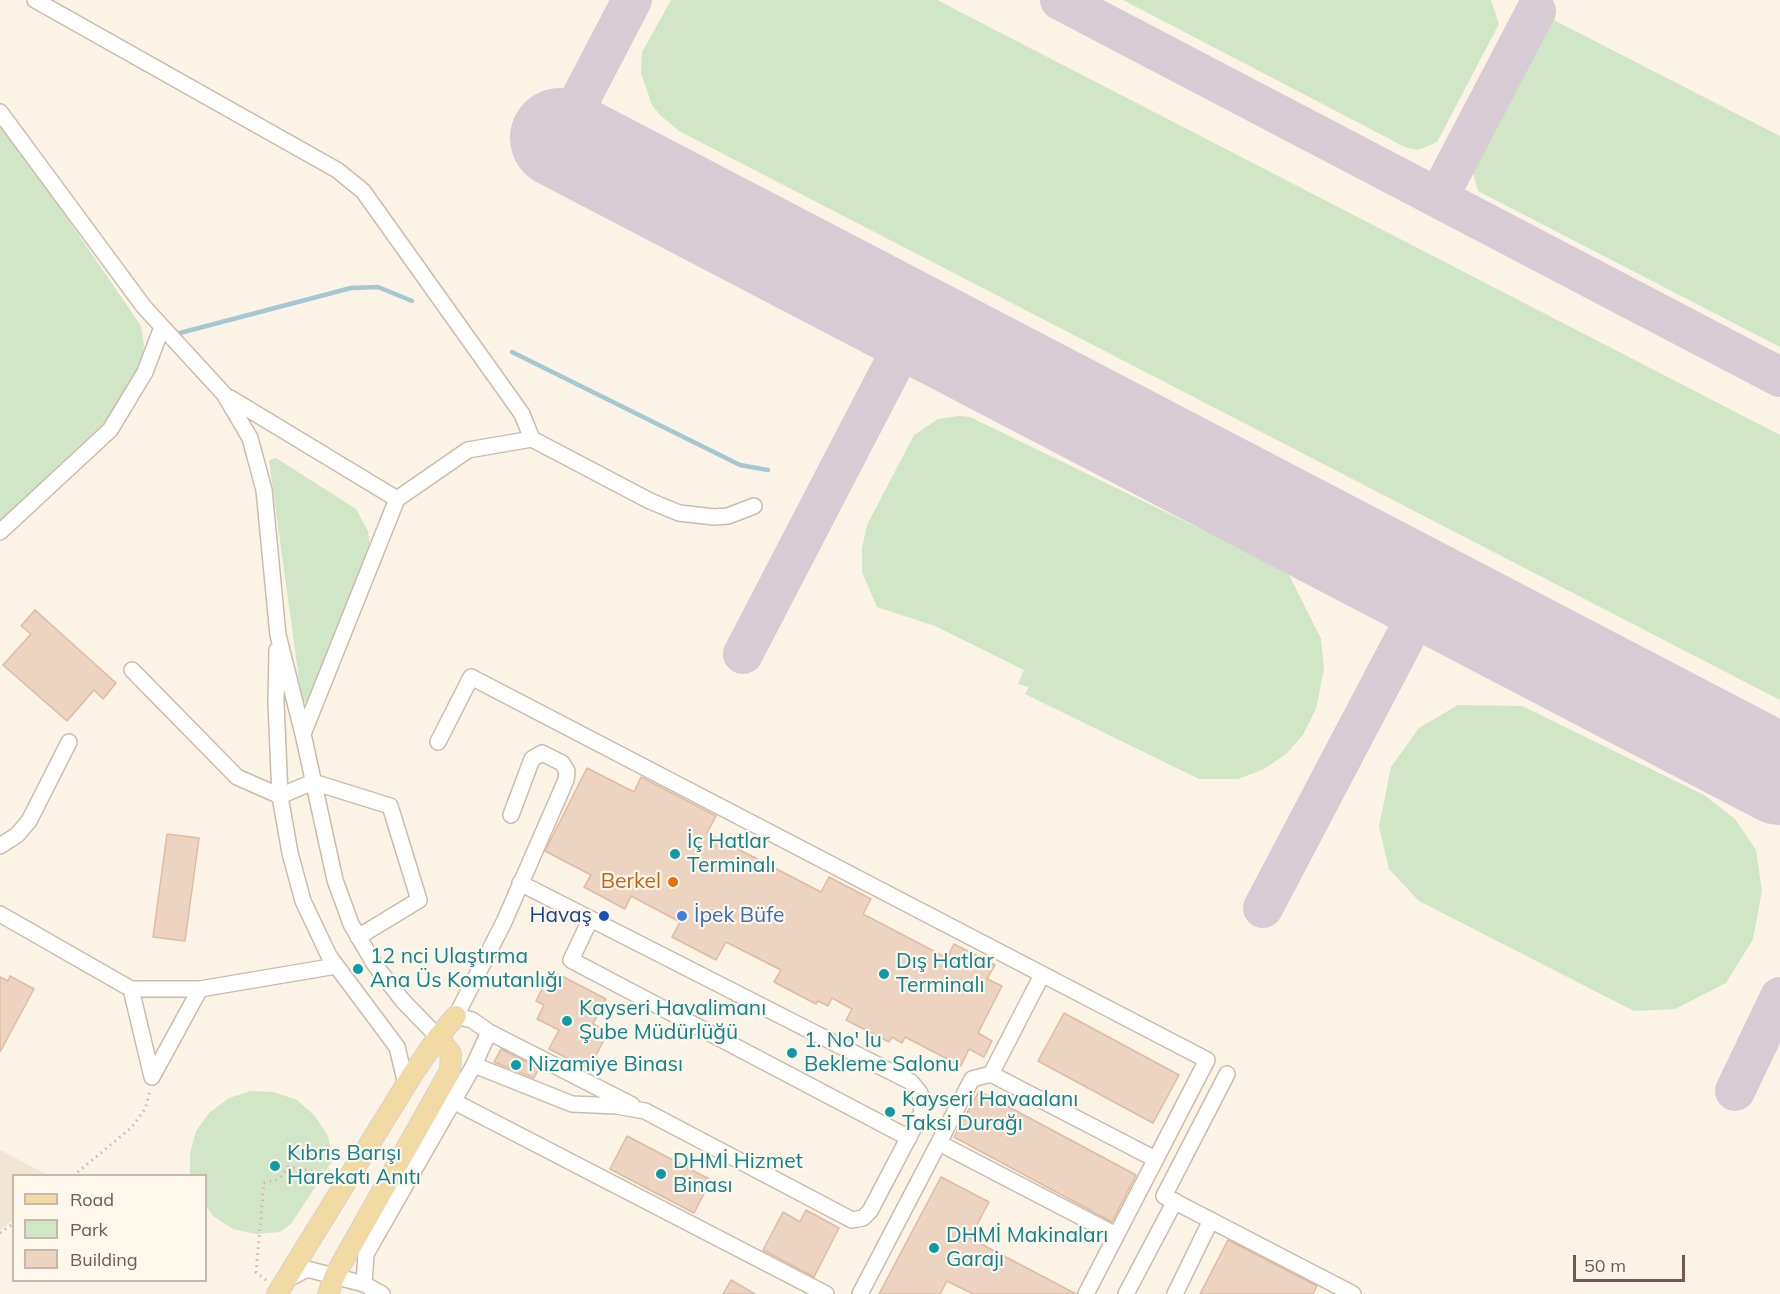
<!DOCTYPE html>
<meta charset="utf-8">
<style>
body{margin:0}
#map{position:relative;width:1780px;height:1294px;overflow:hidden;background:#faf3e6;font-family:Mulish,sans-serif}
canvas{display:block}
.legend{position:absolute;left:12px;top:1174px;width:195px;height:108px;box-sizing:border-box;background:#fdf7ec;border:2px solid #c5b9ac;margin:0;padding:8px 10px;list-style:none;font-size:18px;color:#705c4d}
.legend li{display:flex;align-items:center;gap:12px;height:30px}
.legend b{width:30px;border:2px solid #c5b9ac}
.scale{position:absolute;left:1573px;top:1255px;width:112px;height:27px;box-sizing:border-box;border:3px solid #705c4d;border-top:0;padding-left:8px;font-size:18px;line-height:21px;white-space:nowrap;color:#705c4d;-webkit-text-stroke:4px #fdf7ec;paint-order:stroke}
</style>
<div id="map">
<canvas width="1780" height="1294"></canvas>
<ul class="legend">
<li><b style="height:8px;background:#f2daa5"></b>Road</li>
<li><b style="height:16px;background:#d1e6c6"></b>Park</li>
<li><b style="height:16px;background:#ecd4c0"></b>Building</li>
</ul>
<div class="scale">50 m</div>
</div>
<script>
const ctx = document.querySelector('canvas').getContext('2d');
ctx.lineJoin = 'round';
function paint(path, color) { ctx.fillStyle = color; ctx.fill(path, 'evenodd'); }
const toPath = rows => new Path2D(rows.map(r => 'M' + r).join(''));
function stroke(path, color, width, dash) { ctx.strokeStyle = color; ctx.lineWidth = width; ctx.lineCap = dash ? 'butt' : 'round'; ctx.setLineDash(dash || []); ctx.stroke(path); }
function label(font, color, halo, rows, align = 'center') {
  ctx.font = font + ' Mulish,sans-serif'; ctx.lineWidth = 4.5; ctx.setLineDash([]); ctx.textBaseline = 'middle'; ctx.strokeStyle = halo; ctx.fillStyle = color; for (const [text, x, y, turn = 0] of rows) {
    ctx.save(); ctx.translate(x, y); ctx.rotate((+turn || 0) * Math.PI / 180); ctx.textAlign = isNaN(turn) ? turn : align; if (halo) ctx.strokeText(text, 0, 0); ctx.fillText(text, 0, 0); ctx.restore();
  }
}
paint(toPath([
 [0,1150,48,1175,14,1176,13,1220,0,1230]
]), '#f1e6d5');
paint(toPath([
 [671,0,937,0,1780,435,1780,700,679,131,660,115,652,105,641,73,642,52],
 [1123,0,1491,0,1499,24,1437,142,1418,150,1405,147],
 [1536,11,1780,136,1780,347,1478,191,1471,166],
 [0,120,141,326,144,345,141,368,116,413,41,489,0,522],
 [959,416,970,417,1287,571,1321,639,1324,668,1316,709,1303,735,1286,754,1264,769,1238,779,1199,779,1025,694,1029,687,1018,684,1024,670,935,626,877,607,862,572,862,548,867,525,914,435,938,419],
 [276,458,356,509,368,531,370,548,309,703,302,701,269,460],
 [1458,705,1522,706,1704,795,1735,819,1756,850,1762,891,1753,939,1726,983,1675,1009,1634,1011,1419,901,1389,869,1379,827,1391,767,1419,728],
 [251,1091,274,1092,297,1100,315,1116,328,1136,333,1160,291,1224,280,1232,256,1234,233,1229,213,1216,206,1206,206,1176,190,1175,190,1153,196,1131,210,1112,229,1098]
]), '#d1e6c6');
stroke(toPath([
 [176,334,351,288,378,287,412,301],
 [512,352,740,465,768,470]
]), '#a4c8d2', 4.5);
stroke(toPath([
 [1060,0,1780,377],
 [560,138,632,0],
 [1438,198,1536,11],
 [743,654,915,323],
 [1263,908,1429,592],
 [1735,1091,1780,997]
]), '#d8ccd4', 40);
stroke(toPath([
 [560,138,1780,775]
]), '#d8ccd4', 100);
const building = toPath([
 [35,610,116,683,103,699,94,690,67,721,3,665,31,634,21,626,35,610],
 [587,768,634,792,641,777,716,816,707,833,821,892,829,877,871,899,863,914,947,958,954,944,995,965,987,979,1002,986,978,1033,992,1041,984,1057,969,1049,961,1066,905,1037,902,1043,892,1037,889,1042,846,1020,852,1009,832,998,828,1006,818,1001,816,1004,774,982,781,970,726,942,716,960,672,937,680,922,631,896,625,909,584,887,591,875,545,851,587,768],
 [167,834,199,838,185,941,153,937,167,834],
 [558,974,606,999,593,1024,608,1032,589,1069,549,1049,559,1030,537,1019,544,1005,536,1001,544,985,551,988,558,974],
 [10,976,34,989,0,1052,0,977,8,981,10,976],
 [1064,1013,1179,1075,1153,1123,1038,1061,1064,1013],
 [501,1049,539,1068,534,1078,494,1062,501,1049],
 [979,1091,1136,1175,1112,1222,954,1137,979,1091],
 [627,1136,711,1180,694,1213,610,1169,627,1136],
 [941,1177,989,1202,970,1238,1076,1294,973,1294,947,1281,940,1294,879,1294,941,1177],
 [806,1210,839,1228,814,1277,763,1250,783,1212,800,1222,806,1210],
 [1228,1240,1317,1286,1313,1294,1200,1294,1228,1240],
 [731,1280,755,1294,723,1294,731,1280]
]);
paint(building, '#ecd4c0');
stroke(building, '#ddbca2', 1.5);
const minor = toPath([
 [35,0,337,170,363,191,522,414,532,439],
 [0,112,144,307,224,394,250,438,264,490,278,635,303,734,335,880,351,924,375,965,403,1001,438,1037],
 [230,398,397,499],
 [0,532,110,430,145,372,162,327],
 [277,650,276,703,280,796,290,853,303,901,329,956,397,1047,406,1084],
 [132,670,237,777,280,796,313,782,390,806,419,900,358,937],
 [303,734,397,499,468,450,532,439,650,501,679,513,714,517,728,516,754,506],
 [438,742,471,677,1207,1060,1086,1294],
 [511,815,532,759,542,753,562,763,567,771,566,780,504,922,456,1016,472,1020,489,1032,632,1105],
 [0,846,17,835,29,821,69,742],
 [0,914,131,989,200,989,336,966],
 [590,920,571,960,909,1138],
 [1042,975,991,1074,1155,1159],
 [131,989,152,1077],
 [474,1065,572,1104,617,1106,645,1111,852,1220,863,1218,870,1211,922,1112,920,1093,911,1082,520,883],
 [1227,1074,1164,1196,1353,1294],
 [152,1077,200,989],
 [453,1101,826,1294],
 [939,1143,1116,1235],
 [286,1280,307,1269,364,1284,382,1294],
 [364,1284,366,1254,474,1065,489,1032],
 [860,1294,972,1079,991,1074],
 [1126,1294,1175,1201],
 [1175,1294,1211,1220]
]);
const major = toPath([
 [277,1294,412,1075,438,1037,456,1016],
 [328,1294,335,1275,450,1071,451,1054,438,1037]
]);
stroke(minor, '#cabcad', 18);
stroke(major, '#d7d1cd', 22);
stroke(toPath([
 [73,1176,132,1127,145,1109,150,1091],
 [0,1233,14,1223],
 [266,1280,256,1272,264,1183,279,1179,288,1167,331,1174]
]), '#d1b8a4', 3, [1.5, 4.5]);
stroke(minor, '#fff', 15);
stroke(major, '#f2daa5', 20);
for (const [x, y, r, color] of [
 [675,854,6,"#0f9aa8"],
 [673,882,6,"#e8710a"],
 [604,916,6,"#1a4fb4"],
 [682,916,6,"#3f7fe0"],
 [358,969,6,"#0f9aa8"],
 [884,974,6,"#0f9aa8"],
 [567,1021,6,"#0f9aa8"],
 [792,1053,6,"#0f9aa8"],
 [516,1065,6,"#0f9aa8"],
 [890,1112,6,"#0f9aa8"],
 [275,1166,6,"#0f9aa8"],
 [661,1174,6,"#0f9aa8"],
 [934,1248,6,"#0f9aa8"]
]) { const dot = new Path2D(); dot.arc(x, y, r, 0, 2 * Math.PI); ctx.fillStyle = color; ctx.fill(dot); stroke(dot, '#fdf7ec', 2); }
label('21px', '#0d838f', '#fdf7ec', [
 ["İç Hatlar",687,842],
 ["Terminalı",687,866],
 ["12 nci Ulaştırma",370,957],
 ["Ana Üs Komutanlığı",370,981],
 ["Dış Hatlar",896,962],
 ["Terminalı",896,986],
 ["Kayseri Havalimanı",579,1009],
 ["Şube Müdürlüğü",579,1033],
 ["1. No' lu",804,1041],
 ["Bekleme Salonu",804,1065],
 ["Nizamiye Binası",528,1065],
 ["Kayseri Havaalanı",902,1100],
 ["Taksi Durağı",902,1124],
 ["Kıbrıs Barışı",287,1154],
 ["Harekatı Anıtı",287,1178],
 ["DHMİ Hizmet",673,1162],
 ["Binası",673,1186],
 ["DHMİ Makinaları",946,1236],
 ["Garajı",946,1260]
], 'left');
label('21px', '#c56008', '#fdf7ec', [
 ["Berkel",661,882]
], 'right');
label('21px', '#164399', '#fdf7ec', [
 ["Havaş",592,916]
], 'right');
label('21px', '#366cbe', '#fdf7ec', [
 ["İpek Büfe",694,916]
], 'left');
</script>
